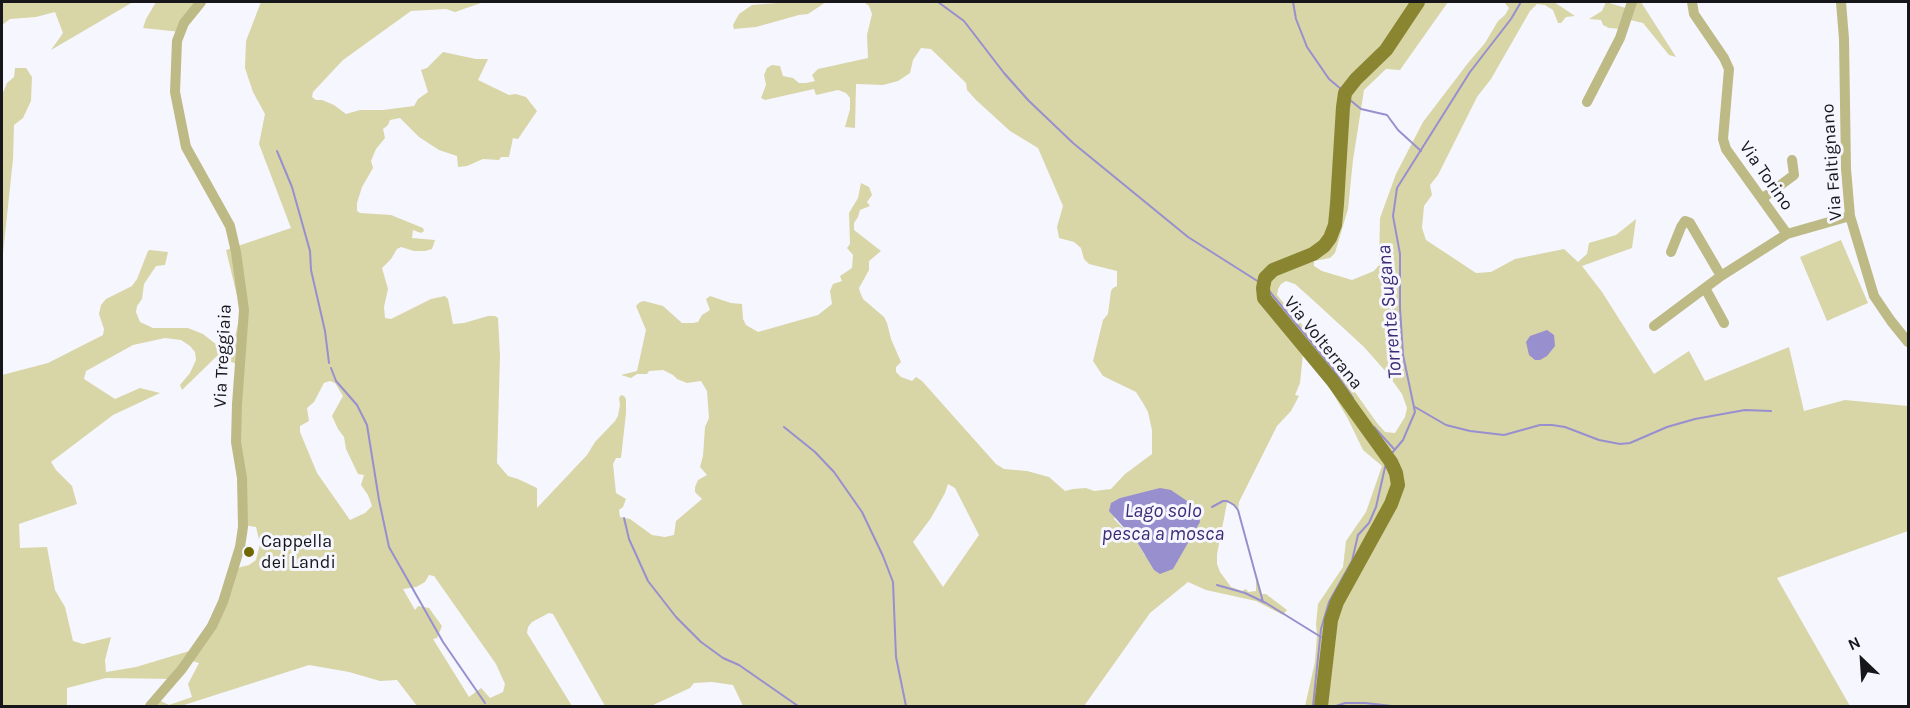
<!DOCTYPE html>
<style>
body{margin:0}
#map{position:relative;width:1910px;height:708px;overflow:hidden;background:#f6f6ff;font-family:Karla,sans-serif}
canvas{display:block}
.frame{position:absolute;inset:0;border:3px solid #16161b;pointer-events:none}
.north{position:absolute;left:1832px;top:630px;width:60px;height:60px;-webkit-text-stroke:4px #f6f6ff;paint-order:stroke;rotate:335deg;font-size:16px;font-weight:700;line-height:24px;text-align:center;color:#16161b}
.north::after{content:'';display:block;margin:auto;width:21px;height:27px;background:#16161b;clip-path:polygon(50% 0,100% 100%,50% 72%,0 100%)}
</style>
<div id="map">
<canvas width="1910" height="708"></canvas>
<div class="frame"></div>
<div class="north">N</div>
</div>
<script>
const ctx = document.querySelector('canvas').getContext('2d');
ctx.lineJoin = 'round';
function paint(path, color) { ctx.fillStyle = color; ctx.fill(path, 'evenodd'); }
const toPath = rows => new Path2D(rows.map(r => 'M' + r).join(''));
function stroke(path, color, width, dash) { ctx.strokeStyle = color; ctx.lineWidth = width; ctx.lineCap = dash ? 'butt' : 'round'; ctx.setLineDash(dash || []); ctx.stroke(path); }
function label(font, color, halo, rows, align = 'center') {
  ctx.font = font + ' Karla,sans-serif'; ctx.lineWidth = 6; ctx.setLineDash([]); ctx.textBaseline = 'middle'; ctx.strokeStyle = halo; ctx.fillStyle = color; for (const [text, x, y, turn = 0] of rows) {
    ctx.save(); ctx.translate(x, y); ctx.rotate((+turn || 0) * Math.PI / 180); ctx.textAlign = isNaN(turn) ? turn : align; if (halo) ctx.strokeText(text, 0, 0); ctx.fillText(text, 0, 0); ctx.restore();
  }
}
paint(toPath([
 [2,2,133,2,51,50,63,33,55,12,36,17,10,19,2,25],
 [156,2,201,2,181,32,143,28,146,19],
 [261,2,484,2,455,12,446,9,411,11,343,60,313,92,312,97,316,100,322,100,334,105,346,114,360,110,383,110,414,106,418,99,428,92,421,70,427,68,443,52,476,59,488,59,478,80,509,95,516,94,526,97,537,111,518,139,513,138,509,157,501,157,499,160,483,159,467,166,458,167,457,156,439,150,419,137,400,118,390,120,388,125,383,129,385,138,376,149,371,161,373,168,362,187,357,203,357,211,360,213,391,215,423,228,424,231,421,233,413,230,412,238,435,240,432,249,425,251,414,251,401,247,397,249,391,259,382,268,388,289,384,307,385,318,391,319,431,299,445,296,448,299,453,324,464,323,488,316,495,316,498,318,500,355,497,463,508,476,518,479,537,488,537,508,587,455,595,442,615,421,618,416,620,405,619,398,621,395,624,396,626,399,626,413,621,458,616,458,613,464,616,493,626,499,623,507,619,510,620,517,630,519,652,535,665,537,674,535,676,521,702,499,695,492,695,487,698,480,707,475,700,467,703,456,705,427,709,418,707,391,701,381,687,383,677,379,673,375,663,370,649,371,647,374,637,374,631,378,621,375,637,371,646,330,636,306,640,302,644,301,663,306,682,323,693,323,698,322,702,315,710,310,706,299,710,296,731,303,742,304,743,319,746,325,758,332,818,315,832,304,830,291,833,284,842,281,840,276,852,268,853,255,847,248,850,244,849,213,858,198,861,183,869,187,872,195,867,202,870,206,860,210,858,217,854,223,854,230,881,251,869,261,869,270,859,288,860,292,863,299,884,317,887,323,891,339,901,362,896,367,896,372,901,377,912,381,916,377,922,381,996,464,1004,469,1027,471,1049,477,1065,491,1073,489,1086,488,1094,491,1111,489,1125,474,1152,454,1152,430,1148,412,1143,403,1136,392,1103,376,1093,361,1103,320,1108,314,1111,291,1113,288,1117,286,1117,271,1089,264,1084,259,1081,248,1074,242,1059,238,1057,227,1063,206,1038,148,1010,131,976,100,967,90,966,83,931,49,921,48,913,60,910,73,898,81,883,85,856,84,855,128,845,127,850,109,850,98,846,93,838,90,816,95,814,89,765,100,761,98,766,85,764,75,767,68,772,65,780,66,783,76,793,78,799,83,806,83,815,81,812,75,818,69,868,58,867,35,872,14,869,6,864,2,1448,2,1400,70,1386,69,1364,90,1353,160,1348,209,1335,253,1330,258,1314,261,1314,266,1322,271,1352,280,1374,271,1379,265,1380,218,1396,174,1423,122,1468,63,1485,43,1498,21,1505,15,1509,8,1504,2,1554,2,1575,16,1566,17,1561,23,1558,23,1553,10,1545,5,1537,4,1530,11,1491,79,1477,97,1438,175,1430,185,1432,195,1424,206,1422,228,1426,240,1476,273,1491,272,1515,259,1564,249,1578,262,1587,254,1589,243,1616,235,1636,219,1632,248,1582,266,1602,292,1654,374,1689,351,1705,381,1789,347,1804,411,1845,400,1908,406,1908,531,1777,578,1850,706,1305,706,1315,662,1317,635,1316,624,1318,604,1343,567,1346,541,1366,512,1382,466,1363,450,1348,419,1317,366,1303,353,1300,383,1295,395,1299,396,1291,411,1277,426,1239,502,1238,510,1231,503,1227,503,1217,554,1217,564,1220,572,1231,587,1242,591,1246,589,1248,592,1256,591,1256,573,1262,594,1266,594,1287,610,1283,615,1256,601,1206,590,1188,582,1150,613,1084,706,743,706,733,685,712,682,694,683,690,688,651,706,605,706,553,614,549,613,532,622,528,627,527,633,572,706,417,706,397,680,380,681,349,672,309,665,181,706,150,706,159,700,169,705,192,697,188,684,199,663,189,660,174,679,106,678,67,688,67,706,2,706,2,375,48,363,103,335,104,329,99,314,101,305,106,299,132,286,137,279,148,251,150,250,168,252,165,265,156,266,144,284,142,299,137,306,136,312,140,322,153,328,188,328,203,334,217,345,233,345,239,320,239,304,226,250,291,228,259,144,265,114,253,92,245,68,246,41],
 [1286,281,1295,284,1314,301,1364,347,1387,373,1402,394,1407,408,1405,417,1395,433,1385,432,1377,423,1335,364,1277,295,1278,289,1281,284],
 [165,338,181,340,190,346,195,352,196,360,190,373,180,385,182,390,217,356,239,365,243,525,256,527,260,544,256,560,249,565,233,569,196,649,136,667,106,672,105,660,111,637,83,644,73,641,65,607,55,590,47,547,20,548,19,524,77,504,72,486,56,470,51,462,113,415,160,393,140,388,115,399,84,379,86,371,133,345],
 [330,381,335,383,343,396,332,416,338,429,344,437,346,449,358,474,364,475,361,485,368,495,372,506,365,513,350,520,317,473,300,432,300,426,309,421,307,408,314,402,324,383],
 [948,484,955,488,979,535,943,587,913,542,931,518,945,493],
 [1151,491,1145,556,1137,542,1114,519,1120,498],
 [429,575,434,576,496,664,505,684,503,692,490,698,481,688,469,697,433,639,437,638,442,626,429,608,418,606,415,610,403,589,416,587,425,582],
 [781,2,826,2,808,14,799,15,756,27,734,29,733,25,739,14,752,5,778,3],
 [1606,2,1629,9,1632,2,1641,2,1676,57,1669,55,1643,23,1626,19,1623,29,1609,28,1603,25,1601,20,1589,19,1602,11],
 [15,68,26,68,32,77,31,101,23,118,14,125,13,159,2,263,2,95,7,83,14,77],
 [1841,240,1868,303,1827,321,1800,257]
]), '#d8d5a7');
paint(toPath([
 [1547,330,1554,335,1555,346,1547,356,1540,360,1535,360,1529,355,1526,342,1530,336],
 [1160,488,1171,490,1190,503,1199,516,1200,522,1173,569,1160,574,1154,570,1137,542,1109,511,1111,503,1120,498]
]), '#988fcf');
stroke(toPath([
 [938,2,964,21,1004,73,1028,100,1073,143,1188,237,1259,282],
 [1293,2,1296,19,1307,47,1329,79,1341,89],
 [1350,100,1361,109,1387,115,1398,130,1421,151],
 [277,151,292,187,310,251,311,270,325,331,329,363],
 [1270,292,1331,366,1353,398],
 [331,368,336,381,357,405,367,425,379,500,389,547,443,642,485,703],
 [1415,407,1446,425,1470,431,1504,435,1540,425,1552,425,1565,427,1599,440,1620,444,1630,443,1667,427,1695,419,1745,410,1771,411],
 [784,427,815,452,834,472,862,512,883,556,893,582,896,657,906,706],
 [1374,427,1394,449],
 [1392,453,1403,440,1415,412,1403,355,1400,308,1400,254,1393,216,1397,188,1470,72,1511,19,1521,2],
 [1212,507,1223,501,1227,501,1234,505,1238,510,1263,602],
 [624,518,629,539,648,581,676,617,701,642,723,658,739,665,798,706],
 [1217,585,1245,593,1266,603,1321,637],
 [1313,706,1321,629,1329,602,1352,561,1358,535,1369,523,1376,507,1386,463],
 [1336,706,1345,703,1365,703,1392,706]
]), '#988fcf', 2);
stroke(toPath([
 [1692,2,1694,14,1724,58,1729,69,1723,139,1726,149,1787,234],
 [1841,2,1844,39,1846,169,1850,216,1874,296,1891,321,1908,342],
 [1587,102,1620,38,1632,2],
 [1763,198,1794,175,1792,160],
 [1671,252,1681,227,1685,221,1690,223,1721,276],
 [1705,288,1724,323],
 [1654,326,1721,276,1787,234,1850,216],
 [150,706,182,669,212,626,223,602,240,547,243,527,242,478,236,442,237,404,244,310,236,252,230,226,186,147,175,92,177,41,184,23,201,2]
]), '#bdba86', 10);
stroke(toPath([
 [1321,706,1331,620,1337,602,1391,504,1398,485,1396,473,1391,462,1332,380,1264,298,1263,288,1265,278,1273,270,1313,254,1324,246,1330,238,1335,225,1337,204,1343,107,1345,93,1356,79,1386,50,1418,2]
]), '#8a8531', 14);
for (const [x, y, r, color] of [
 [249,552,6,"#6f6800"]
]) { const dot = new Path2D(); dot.arc(x, y, r, 0, 2 * Math.PI); ctx.fillStyle = color; ctx.fill(dot); stroke(dot, '#f6f6ff', 2); }
label('18px', '#16161b', '#f6f6ff', [
 ["Via Faltignano",1832,162,-94],
 ["Via Torino",1766,176,55],
 ["Via Volterrana",1323,343,51],
 ["Via Treggiaia",223,356,-87]
]);
label('18px', '#16161b', '#f6f6ff', [
 ["Cappella",261,542],
 ["dei Landi",261,563]
], 'left');
label('italic 20px', '#3e2b77', '#f6f6ff', [
 ["Torrente Sugana",1390,312,-95],
 ["Lago solo",1163,511],
 ["pesca a mosca",1163,534]
]);
</script>
